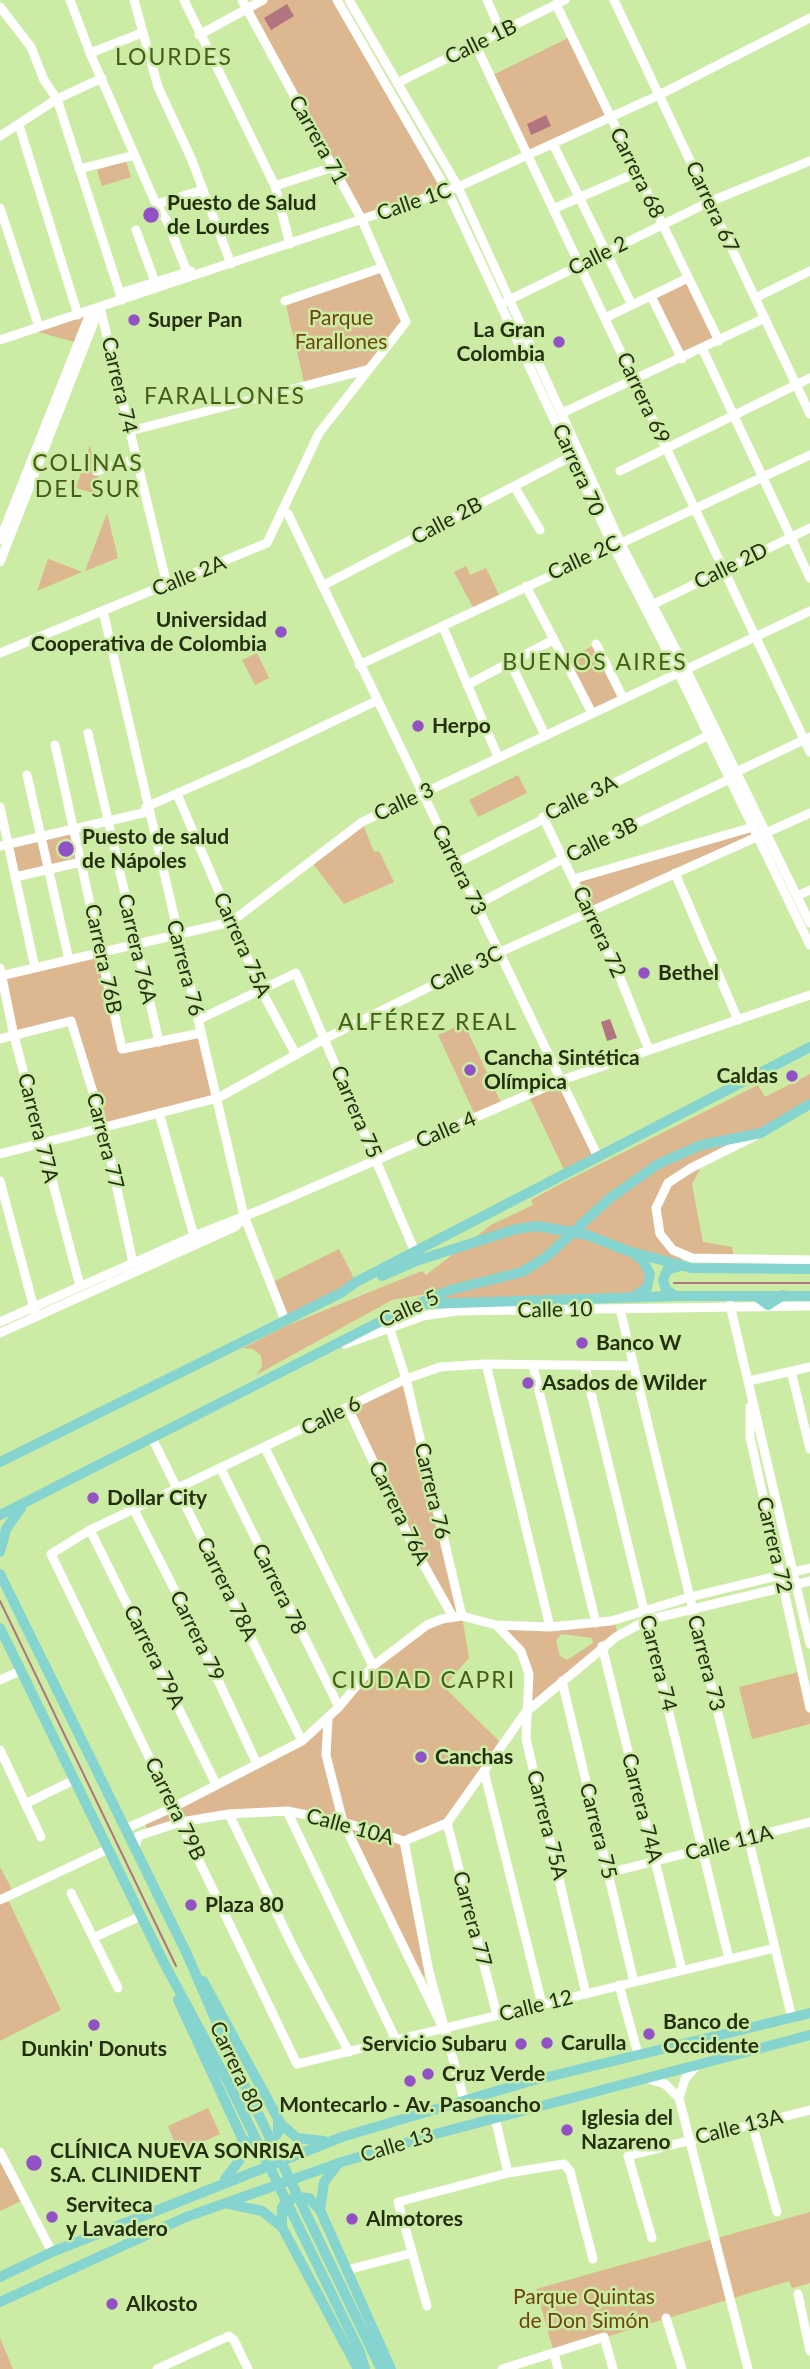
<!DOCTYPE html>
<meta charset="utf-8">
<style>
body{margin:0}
canvas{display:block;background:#cceba4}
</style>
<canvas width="810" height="2369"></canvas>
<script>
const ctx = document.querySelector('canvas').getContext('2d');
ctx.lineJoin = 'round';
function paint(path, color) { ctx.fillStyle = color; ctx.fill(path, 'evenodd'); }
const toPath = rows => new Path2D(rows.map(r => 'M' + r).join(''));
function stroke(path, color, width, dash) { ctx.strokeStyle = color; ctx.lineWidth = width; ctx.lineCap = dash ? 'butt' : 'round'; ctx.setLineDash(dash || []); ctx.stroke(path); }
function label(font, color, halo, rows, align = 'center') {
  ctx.font = font + ' Lato,sans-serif'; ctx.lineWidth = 5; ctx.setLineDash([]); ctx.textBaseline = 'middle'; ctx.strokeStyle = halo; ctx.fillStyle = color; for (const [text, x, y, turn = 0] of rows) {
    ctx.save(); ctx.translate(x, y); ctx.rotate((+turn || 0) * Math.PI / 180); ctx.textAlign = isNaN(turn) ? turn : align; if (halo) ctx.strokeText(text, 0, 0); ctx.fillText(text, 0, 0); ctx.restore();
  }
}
paint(toPath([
 [263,0,337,0,447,191,362,220,246,9],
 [570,37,610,118,528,156,491,76],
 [126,161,131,177,102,186,97,170],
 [381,268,406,322,366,370,305,386,285,301],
 [688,278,719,341,682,359,652,296],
 [91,311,78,343,31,330],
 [90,445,103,496,76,488],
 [107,513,118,558,85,571],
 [48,559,49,559,82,572,37,591],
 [466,566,470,575,486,568,501,599,475,611,454,572],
 [596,644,623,698,592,713,564,661],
 [257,653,269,678,255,685,242,660],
 [518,775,527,793,478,817,469,800],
 [362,822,374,852,379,851,394,882,344,904,310,860],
 [753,827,758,837,589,910,574,879],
 [74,829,81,862,15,877,8,844],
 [102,952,122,1049,201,1033,218,1098,104,1128,71,1021,14,1036,2,975],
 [464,1023,502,1105,476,1117,438,1035],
 [810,1074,810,1104,701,1167,692,1184,703,1242,732,1247,734,1260,683,1256,680,1266,632,1252,647,1266,642,1293,437,1303,444,1291,392,1300,256,1375,262,1367,261,1356,253,1349,243,1348,288,1325,422,1271,426,1275,491,1225,533,1205,531,1200,566,1181,758,1085,765,1097],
 [562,1080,598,1157,566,1174,528,1094],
 [339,1249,356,1282,285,1320,271,1283],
 [406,1379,462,1616,469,1658,449,1681,447,1690,503,1745,447,1823,404,1842,427,1974,422,1976,342,1822,287,1811,147,1829,145,1824,302,1741,373,1666,427,1625,452,1617,348,1408],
 [615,1624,617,1632,525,1713,526,1662,496,1625],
 [561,1634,592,1638,593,1643,567,1660,560,1656,556,1641],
 [802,1671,810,1708,810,1724,752,1739,739,1687],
 [0,1867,15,1895,7,1898,61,2010,0,2041],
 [208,2108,220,2134,179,2153,168,2126],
 [0,2152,25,2199,0,2211],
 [810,2212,810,2283,792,2288,789,2281,554,2353,536,2289],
 [0,2338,13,2369,0,2369]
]), '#ddb790');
paint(toPath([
 [287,4,294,16,271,30,264,18],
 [546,115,551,126,531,135,527,124],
 [610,1019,617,1038,607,1041,601,1022]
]), '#b2747f');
stroke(toPath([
 [674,1283,810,1283],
 [0,1601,176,1966]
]), '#b2747f', 2);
stroke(toPath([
 [70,0,90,53,156,204,167,221,187,272],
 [134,0,158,87,191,158,231,264],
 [184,0,275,186,290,244],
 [337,0,449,194,612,544,678,672,810,945],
 [349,0,458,187,623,548,686,669,810,923],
 [487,0,501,32],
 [614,0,810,414],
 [556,4,719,341],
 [0,7,31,47,44,80,57,99,122,300],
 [199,35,263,0],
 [475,44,810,752],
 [90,53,142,33],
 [397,83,565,0],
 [19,125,78,315],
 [0,136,57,99,102,78],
 [553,144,632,305],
 [79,169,135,155],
 [275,186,333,167],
 [157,204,203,190],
 [0,208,39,327],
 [553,209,636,173],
 [136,230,155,282],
 [120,293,191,271],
 [651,296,682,359],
 [755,298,810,271],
 [285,301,381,268],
 [507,301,709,202,810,161],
 [100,307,167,585],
 [605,318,688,278],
 [0,340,458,187,659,95,810,18],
 [703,350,810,578],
 [562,413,765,318],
 [130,431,366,370],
 [96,471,136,459],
 [620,471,810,378],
 [514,486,540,530],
 [282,510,288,514,598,1157],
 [0,540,91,311],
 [0,562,99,309],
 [322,586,572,456],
 [526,586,592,713],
 [652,605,810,528],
 [103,611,244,1216,285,1320],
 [443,627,498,757],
 [596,644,623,698],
 [0,653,267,543,319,433,406,322,362,220,242,0],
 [510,662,545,735],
 [359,665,810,455],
 [467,685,553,640],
 [88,733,159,1042],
 [55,745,122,1049,201,1033],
 [736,772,810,737],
 [27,775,69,960],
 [177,794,261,990,296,1055],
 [0,807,35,968],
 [146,807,246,763,376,701],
 [543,817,619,975,649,1050],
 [0,846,147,812],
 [455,864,709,735],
 [675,873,738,1020],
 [15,877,81,862],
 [574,879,753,827],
 [797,896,810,890],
 [476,905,564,858,730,779],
 [0,968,14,1036,80,1286],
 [0,976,231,922,362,822,810,611],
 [198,1020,296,973,415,1252],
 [0,1039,71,1021,104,1128,133,1263],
 [159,1113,194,1236],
 [755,1136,691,1168,668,1183,656,1208,660,1234,673,1250,692,1258,810,1260],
 [0,1154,218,1098,324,1039,498,953,810,813],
 [0,1181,35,1312],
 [730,1305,810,1644],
 [620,1309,792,2018],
 [0,1322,194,1236,265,1208,562,1080,810,995],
 [389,1326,406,1379,462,1616],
 [0,1333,235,1227,243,1218],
 [345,1344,423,1316,457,1311,810,1306],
 [486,1364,550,1627],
 [533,1366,596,1623],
 [634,1366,486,1364,440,1367,406,1379,90,1530,51,1554,297,2064,775,1948],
 [585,1368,729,1959],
 [791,1371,810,1449],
 [749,1381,810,1367],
 [750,1407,750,1437,810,1708],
 [348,1408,412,1544,453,1617],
 [152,1438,302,1741],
 [265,1448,373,1666],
 [221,1469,339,1707],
 [134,1510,192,1624,257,1764],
 [90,1530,216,1784],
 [497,1626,521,1651,529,1674,526,1739,586,1994],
 [602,1646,682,1970],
 [0,1680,20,1671],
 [562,1681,634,1982],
 [328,1719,326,1755,343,1822,443,2028],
 [0,1750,41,1837],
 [484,1771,542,2004],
 [25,1804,74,1780],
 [287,1811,396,2040],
 [229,1814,294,1949,349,2052],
 [447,1823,497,2015],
 [125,1829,174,1807,302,1741,339,1707,373,1666,427,1625,442,1619,462,1616,496,1625,550,1627,611,1621,690,1597,810,1568],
 [404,1841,429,1972,464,2099],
 [135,1848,138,1836,181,1822,229,1814,287,1811,343,1822,404,1841,447,1823,525,1713,616,1637,647,1620,810,1581],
 [608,1873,810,1822],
 [71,1893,118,1988],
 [0,1900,108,1849],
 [95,1937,141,1916],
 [619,1985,638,2054],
 [648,2079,665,2084,679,2098,748,2369],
 [679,2098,685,2079,698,2064],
 [495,2118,508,2173],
 [752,2123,777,2212],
 [0,2152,52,2252],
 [652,2238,628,2156,810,2110],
 [347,2270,412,2253],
 [798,2294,810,2351],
 [427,2306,398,2202,508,2173,564,2164,570,2171,593,2259],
 [666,2318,682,2369],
 [554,2353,558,2369],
 [157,2369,229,2336,234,2340,248,2369],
 [502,2369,604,2337,613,2369]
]), '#fff', 9);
stroke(toPath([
 [382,1276,419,1260,516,1229,538,1226,587,1235,628,1251,691,1268,810,1269],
 [676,1296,666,1290,663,1280,667,1270,680,1266],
 [756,1296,768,1305,783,1295],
 [633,1297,647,1288,650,1274,643,1261,634,1254],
 [425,1304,676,1296,810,1296],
 [0,1462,341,1293,356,1282,810,1047],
 [0,1515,401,1311,450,1290,522,1272,546,1257,610,1198,658,1164,701,1145,761,1133,810,1104],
 [0,1552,6,1529,21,1508],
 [0,1574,186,1952,240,2076,381,2369],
 [0,1628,163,1961,228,2082,360,2352,365,2369],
 [203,1981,281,2124,297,2138,324,2141],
 [178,2000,242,2138,252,2146,265,2146,278,2133,278,2120],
 [225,2179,239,2161,242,2138],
 [229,2204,262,2211,282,2227],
 [320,2210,324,2182,337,2165],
 [0,2277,52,2252,342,2137,527,2082,810,2013],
 [0,2302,186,2217,342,2162,439,2133,810,2035],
 [358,2369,282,2227,282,2207,294,2197,309,2198,320,2210,391,2369]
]), '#85d4cf', 10);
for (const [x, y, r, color] of [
 [151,215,9,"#9351c6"],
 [134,320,7,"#9351c6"],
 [559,342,7,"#9351c6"],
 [281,632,7,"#9351c6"],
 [418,726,7,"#9351c6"],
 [66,849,9,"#9351c6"],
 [644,973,7,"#9351c6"],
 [470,1070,7,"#9351c6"],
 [792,1076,7,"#9351c6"],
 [582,1343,7,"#9351c6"],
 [528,1383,7,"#9351c6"],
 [93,1498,7,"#9351c6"],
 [421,1757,7,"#9351c6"],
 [191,1905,7,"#9351c6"],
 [94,2025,7,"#9351c6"],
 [649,2034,7,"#9351c6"],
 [547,2043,7,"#9351c6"],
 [521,2044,7,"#9351c6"],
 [428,2074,7,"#9351c6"],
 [410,2081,7,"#9351c6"],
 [567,2130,7,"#9351c6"],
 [34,2163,9,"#9351c6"],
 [52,2217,7,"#9351c6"],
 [352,2219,7,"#9351c6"],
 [112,2304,7,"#9351c6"]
]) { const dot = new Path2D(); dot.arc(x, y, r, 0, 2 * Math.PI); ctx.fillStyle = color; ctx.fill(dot); stroke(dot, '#cceba4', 2.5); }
label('21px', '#232f12', '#cceba4', [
 ["Calle 1B",481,42,-26],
 ["Carrera 71",318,140,61],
 ["Carrera 68",637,173,64],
 ["Calle 1C",414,202,-19],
 ["Carrera 67",712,207,65],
 ["Calle 2",598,256,-26],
 ["Carrera 74",119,385,77],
 ["Carrera 69",643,398,65],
 ["Carrera 70",578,470,66],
 ["Calle 2B",447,521,-28],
 ["Calle 2C",584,558,-25],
 ["Calle 2D",731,566,-26],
 ["Calle 2A",189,576,-22],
 ["Calle 3A",581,798,-26],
 ["Calle 3",404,802,-25],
 ["Calle 3B",602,840,-26],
 ["Carrera 73",459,870,64],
 ["Carrera 72",599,932,65],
 ["Carrera 75A",242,945,66],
 ["Carrera 76A",137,949,77],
 ["Carrera 76B",103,959,78],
 ["Carrera 76",185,968,76],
 ["Calle 3C",466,969,-26],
 ["Carrera 75",356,1112,67],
 ["Carrera 77A",38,1128,76],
 ["Calle 4",446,1130,-23],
 ["Carrera 77",105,1141,76],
 ["Calle 5",409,1309,-24],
 ["Calle 10",555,1310,-1],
 ["Calle 6",331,1416,-26],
 ["Carrera 76",432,1491,77],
 ["Carrera 76A",399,1513,64],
 ["Carrera 72",774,1545,77],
 ["Carrera 78A",227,1589,64],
 ["Carrera 78",279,1589,64],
 ["Carrera 79",197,1636,64],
 ["Carrera 79A",154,1657,64],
 ["Carrera 74",658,1663,76],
 ["Carrera 73",706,1663,76],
 ["Carrera 74A",642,1808,76],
 ["Carrera 79B",175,1809,64],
 ["Carrera 75A",547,1825,76],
 ["Calle 10A",350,1827,15],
 ["Carrera 75",598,1831,76],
 ["Calle 11A",729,1843,-14],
 ["Carrera 77",472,1919,75],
 ["Calle 12",536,2006,-14],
 ["Carrera 80",236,2067,65],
 ["Calle 13A",739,2127,-14],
 ["Calle 13",397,2145,-17]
]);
label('bold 21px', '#232f12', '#cceba4', [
 ["Puesto de Salud",167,203],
 ["de Lourdes",167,227],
 ["Super Pan",148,320],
 ["La Gran",545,330,"right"],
 ["Colombia",545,354,"right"],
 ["Universidad",267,620,"right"],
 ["Cooperativa de Colombia",267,644,"right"],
 ["Herpo",432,726],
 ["Puesto de salud",82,837],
 ["de Nápoles",82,861],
 ["Bethel",658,973],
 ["Cancha Sintética",484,1058],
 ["Olímpica",484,1082],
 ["Caldas",778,1076,"right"],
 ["Banco W",596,1343],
 ["Asados de Wilder",542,1383],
 ["Dollar City",107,1498],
 ["Canchas",435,1757],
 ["Plaza 80",205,1905],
 ["Banco de",663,2022],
 ["Occidente",663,2046],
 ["Carulla",561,2043],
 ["Servicio Subaru",507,2044,"right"],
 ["Dunkin' Donuts",94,2049,"center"],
 ["Cruz Verde",442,2074],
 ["Montecarlo - Av. Pasoancho",410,2105,"center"],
 ["Iglesia del",581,2118],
 ["Nazareno",581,2142],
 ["CLÍNICA NUEVA SONRISA",50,2151],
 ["S.A. CLINIDENT",50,2175],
 ["Serviteca",66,2205],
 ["y Lavadero",66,2229],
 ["Almotores",366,2219],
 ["Alkosto",126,2304]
], 'left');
label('21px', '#6f450c', '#cceba4', [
 ["Parque",341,318],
 ["Farallones",341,342],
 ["Parque Quintas",584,2297],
 ["de Don Simón",584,2321]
]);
ctx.letterSpacing = '2px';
label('23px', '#445d19', '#cceba4', [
 ["LOURDES",174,58],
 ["FARALLONES",225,397],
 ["COLINAS",88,464],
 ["DEL SUR",88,490],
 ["BUENOS AIRES",595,663],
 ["ALFÉREZ REAL",428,1023],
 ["CIUDAD CAPRI",424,1681]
]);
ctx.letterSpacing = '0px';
</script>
